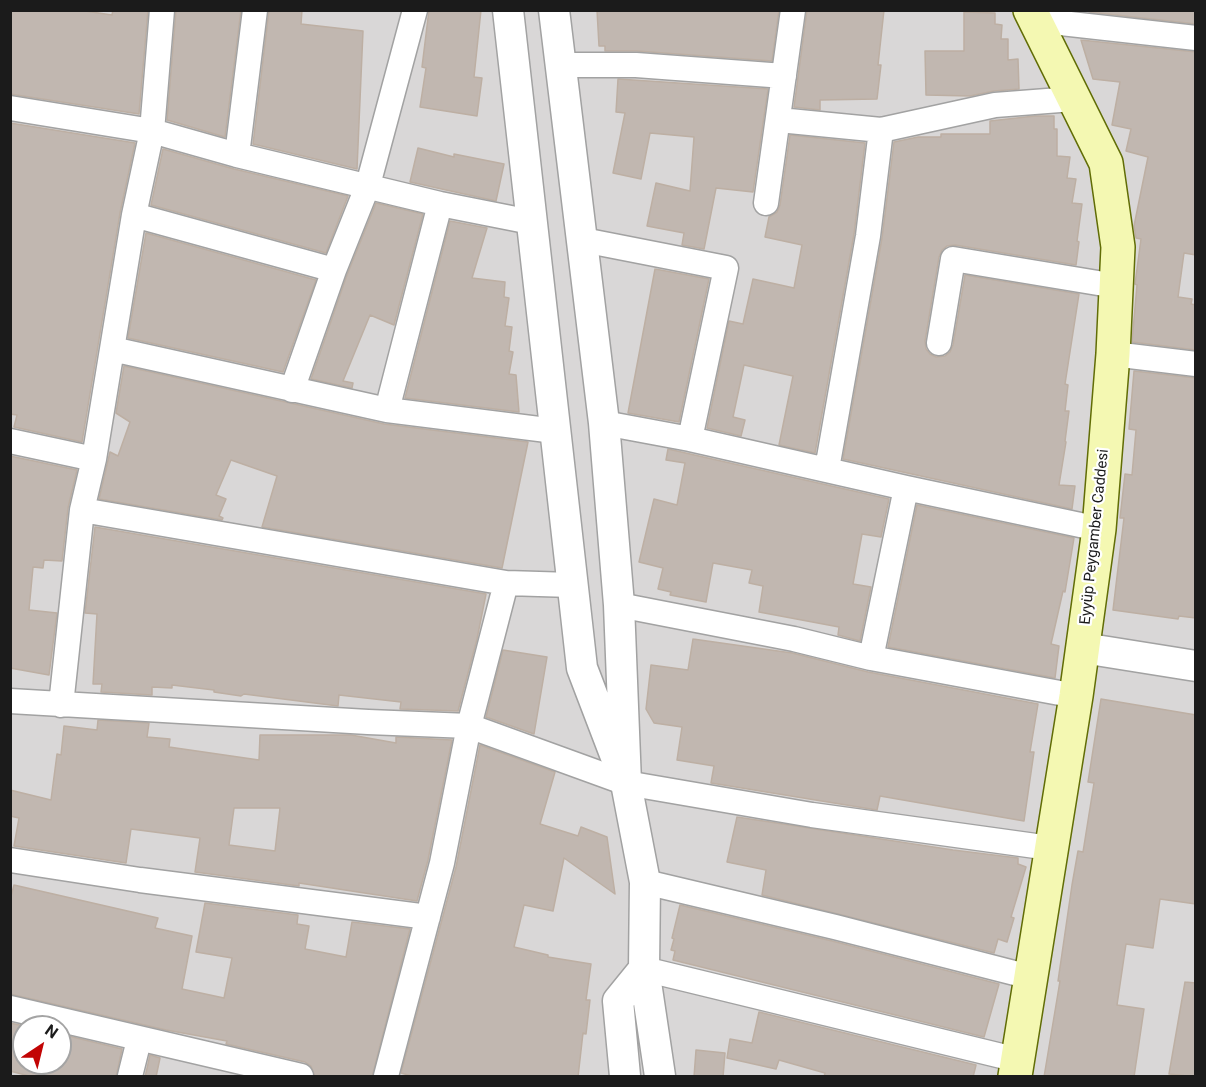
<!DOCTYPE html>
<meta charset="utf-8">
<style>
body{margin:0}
#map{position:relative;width:1206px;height:1087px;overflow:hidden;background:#ece8e0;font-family:Roboto,sans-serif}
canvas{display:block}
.frame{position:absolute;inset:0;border:12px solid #1b1b1b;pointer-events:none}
.north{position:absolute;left:12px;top:1015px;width:60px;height:60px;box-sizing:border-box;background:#fff;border:2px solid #a4a4a4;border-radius:50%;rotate:35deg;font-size:16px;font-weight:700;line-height:24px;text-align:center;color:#1b1b1b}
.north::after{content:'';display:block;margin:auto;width:21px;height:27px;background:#c20404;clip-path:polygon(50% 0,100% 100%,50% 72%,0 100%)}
</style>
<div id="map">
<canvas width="1206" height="1087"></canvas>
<div class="frame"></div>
<div class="north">N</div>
</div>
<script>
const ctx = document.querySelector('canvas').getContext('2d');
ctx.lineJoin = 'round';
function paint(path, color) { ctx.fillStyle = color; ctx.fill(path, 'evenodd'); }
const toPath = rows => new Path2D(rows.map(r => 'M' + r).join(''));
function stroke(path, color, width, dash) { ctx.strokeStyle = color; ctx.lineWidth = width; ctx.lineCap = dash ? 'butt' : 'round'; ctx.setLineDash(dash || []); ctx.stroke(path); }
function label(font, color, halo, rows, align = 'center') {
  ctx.font = font + ' Roboto,sans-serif'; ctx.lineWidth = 4.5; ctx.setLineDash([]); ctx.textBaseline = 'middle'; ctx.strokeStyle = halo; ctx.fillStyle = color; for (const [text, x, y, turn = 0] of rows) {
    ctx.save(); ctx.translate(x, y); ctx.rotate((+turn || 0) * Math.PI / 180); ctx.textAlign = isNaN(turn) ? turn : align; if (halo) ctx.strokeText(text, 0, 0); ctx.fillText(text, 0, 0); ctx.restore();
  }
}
paint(toPath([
 [10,11,1195,11,1195,1076,11,1076],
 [24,1027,60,1027,60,1063,24,1063]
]), '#d9d7d7');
const building = toPath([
 [10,10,85,11,112,15,113,10,148,10,139,114,10,94,10,10],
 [176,10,241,10,225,137,167,120,176,10],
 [269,10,302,10,301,24,363,31,357,169,253,144,269,10],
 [429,10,481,10,474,77,482,78,477,116,420,107,426,68,422,67,429,10],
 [597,10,779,10,772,61,637,51,605,51,605,46,599,46,597,10],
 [807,10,884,10,878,65,881,65,877,99,820,100,820,110,794,107,807,10],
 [1089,10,1196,10,1196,24,1089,12,1089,10],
 [964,12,995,13,995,24,1002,25,1001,39,1008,39,1008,60,1018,59,1019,89,994,91,970,96,926,95,925,51,964,51,964,12],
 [1081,40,1196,52,1196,255,1184,253,1178,297,1192,299,1191,304,1196,305,1196,350,1132,342,1137,285,1135,284,1141,239,1136,238,1134,226,1148,157,1126,151,1131,129,1112,125,1120,82,1093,79,1081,40],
 [618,79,768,89,753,192,716,188,704,249,682,245,684,233,647,226,656,183,690,191,694,137,650,133,641,179,613,173,625,113,616,112,618,79],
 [1035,116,1054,116,1054,129,1057,129,1057,156,1070,157,1067,178,1076,179,1072,203,1082,204,1077,241,1079,242,1076,265,955,245,947,246,942,250,939,257,925,341,926,349,930,354,936,357,945,356,950,352,953,345,965,275,1079,294,1065,384,1068,385,1065,411,1069,411,1065,441,1066,442,1059,485,1075,486,1072,509,843,459,882,238,894,142,918,137,941,137,941,134,990,134,990,121,1035,116],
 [10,123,135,143,120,213,82,442,14,427,17,415,10,414,10,123],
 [790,135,865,143,854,234,815,453,779,445,793,376,744,365,733,417,745,420,741,436,707,428,729,321,743,324,753,279,794,288,802,245,765,237,769,217,777,212,780,205,790,135],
 [418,148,454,157,454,154,504,164,496,201,410,182,418,148],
 [163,149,234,169,348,196,326,253,151,205,163,149],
 [376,203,423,214,394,325,370,315,343,381,353,383,352,388,311,379,347,275,376,203],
 [450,221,487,228,472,278,505,282,504,297,509,298,505,326,512,327,509,351,513,352,509,374,516,375,519,412,405,398,450,221],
 [146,233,316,280,283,372,128,338,146,233],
 [655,269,709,279,679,422,628,413,655,269],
 [124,366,384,424,528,442,502,568,262,527,277,476,231,460,216,495,226,499,219,516,223,518,222,520,99,499,110,452,118,456,130,422,116,413,124,366],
 [1134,371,1196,378,1196,618,1179,616,1178,619,1113,610,1124,518,1120,518,1125,474,1132,475,1136,430,1129,429,1134,371],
 [668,449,889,499,881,537,862,534,853,584,871,587,860,641,838,635,839,627,759,612,763,586,749,583,752,570,713,563,706,602,670,595,671,592,658,589,663,568,639,562,654,499,677,505,685,463,666,460,668,449],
 [10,456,77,470,68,508,62,561,44,560,43,568,33,567,29,610,57,613,49,675,10,668,10,456],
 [917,505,1074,538,1065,592,1063,591,1051,644,1059,646,1055,678,888,647,917,505],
 [95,527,486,594,477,639,458,711,400,709,401,702,339,695,338,706,244,694,241,696,214,692,214,690,172,685,172,688,152,687,152,695,101,692,102,684,93,684,97,614,85,613,95,527],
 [693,639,792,653,868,672,1038,704,1030,752,1034,752,1024,821,880,796,877,810,711,783,714,766,677,760,682,727,654,723,646,709,651,665,688,670,693,639],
 [503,650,547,657,534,734,486,717,503,650],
 [1101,699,1196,715,1196,904,1160,899,1153,948,1126,944,1117,1005,1144,1009,1134,1077,1044,1077,1060,981,1058,981,1072,885,1078,851,1083,852,1094,783,1088,782,1101,699],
 [98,720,149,723,147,737,170,739,169,747,259,760,260,735,351,735,396,743,396,737,452,740,428,860,417,901,299,883,299,886,195,872,200,838,131,829,126,863,14,846,19,818,10,816,10,790,51,800,57,754,61,755,64,726,97,730,98,720],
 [234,808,280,808,275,851,229,845,234,808],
 [480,745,555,772,540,824,578,836,581,827,607,837,615,894,564,858,553,911,524,905,514,947,548,955,548,957,591,964,586,1000,590,1000,586,1034,583,1033,578,1077,415,1077,401,1073,456,867,480,745],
 [737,817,953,850,1018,858,1018,864,1026,867,1011,917,1014,918,1007,942,998,939,994,953,762,895,766,870,727,862,737,817],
 [14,885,158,918,155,928,192,936,182,989,224,998,232,958,196,952,205,903,298,915,297,924,309,926,305,949,346,957,352,922,410,929,372,1077,315,1077,311,1066,305,1062,226,1044,227,1041,166,1030,10,994,10,900,14,885],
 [680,905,832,941,999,984,984,1037,673,960,675,951,671,950,674,939,672,938,680,905],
 [1185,982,1196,983,1196,1077,1169,1074,1185,982],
 [759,1012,976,1065,973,1077,824,1077,825,1073,779,1060,776,1069,727,1058,730,1039,752,1043,759,1012],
 [10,1023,29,1027,24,1027,24,1063,60,1063,60,1034,122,1049,116,1077,33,1077,10,1071,10,1023],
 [696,1050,725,1053,723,1077,694,1077,696,1050],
 [150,1055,160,1058,156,1077,145,1077,150,1055]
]);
paint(building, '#c1b7b0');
stroke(building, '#bdafa3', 1.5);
const minor = toPath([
 [1034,20,1196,38],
 [559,65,636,65,784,76],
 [10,108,152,131,237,155,440,204,531,222],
 [779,120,881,130,995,105,1073,99],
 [237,155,255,10],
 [766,203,793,10],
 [134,215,334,270],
 [583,240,726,268,690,439],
 [939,343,953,259,1116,286],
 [112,349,387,410,555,431],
 [1113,354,1196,364],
 [292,390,334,270,368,185,415,10],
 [387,410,440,204],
 [604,423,690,439,906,488,1099,529],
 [10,441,94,459],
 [827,469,868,236,881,130],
 [82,510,506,583],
 [619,605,794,639,871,658,1076,696],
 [871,658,906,488],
 [10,701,368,722,469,726,626,783,812,815,1050,848],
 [61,705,82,510,94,459,134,215,152,131,162,10],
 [10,860,140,880,428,917],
 [645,882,835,927,1030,977],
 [644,969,1018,1060],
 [10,1008,301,1076],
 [130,1076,139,1040],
 [386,1076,442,863,469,726,506,583,572,585]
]);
const tertiary = toPath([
 [508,10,582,668,616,757],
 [554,10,604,423,619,605,626,783,645,882,644,969,660,1076],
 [1083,648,1196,666],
 [625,1076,618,1001,644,969]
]);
const secondary = toPath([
 [1015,1076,1076,696,1099,529,1113,354,1118,247,1106,163,1030,10]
]);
stroke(minor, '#a2a2a2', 27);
stroke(tertiary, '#a2a2a2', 33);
stroke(secondary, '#616d06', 36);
stroke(minor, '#fff', 24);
stroke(tertiary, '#fff', 30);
stroke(secondary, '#f4f8b2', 33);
label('15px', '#1b1b1b', '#fff', [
 ["Eyyüp Peygamber Caddesi",1095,537,-84]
]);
</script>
